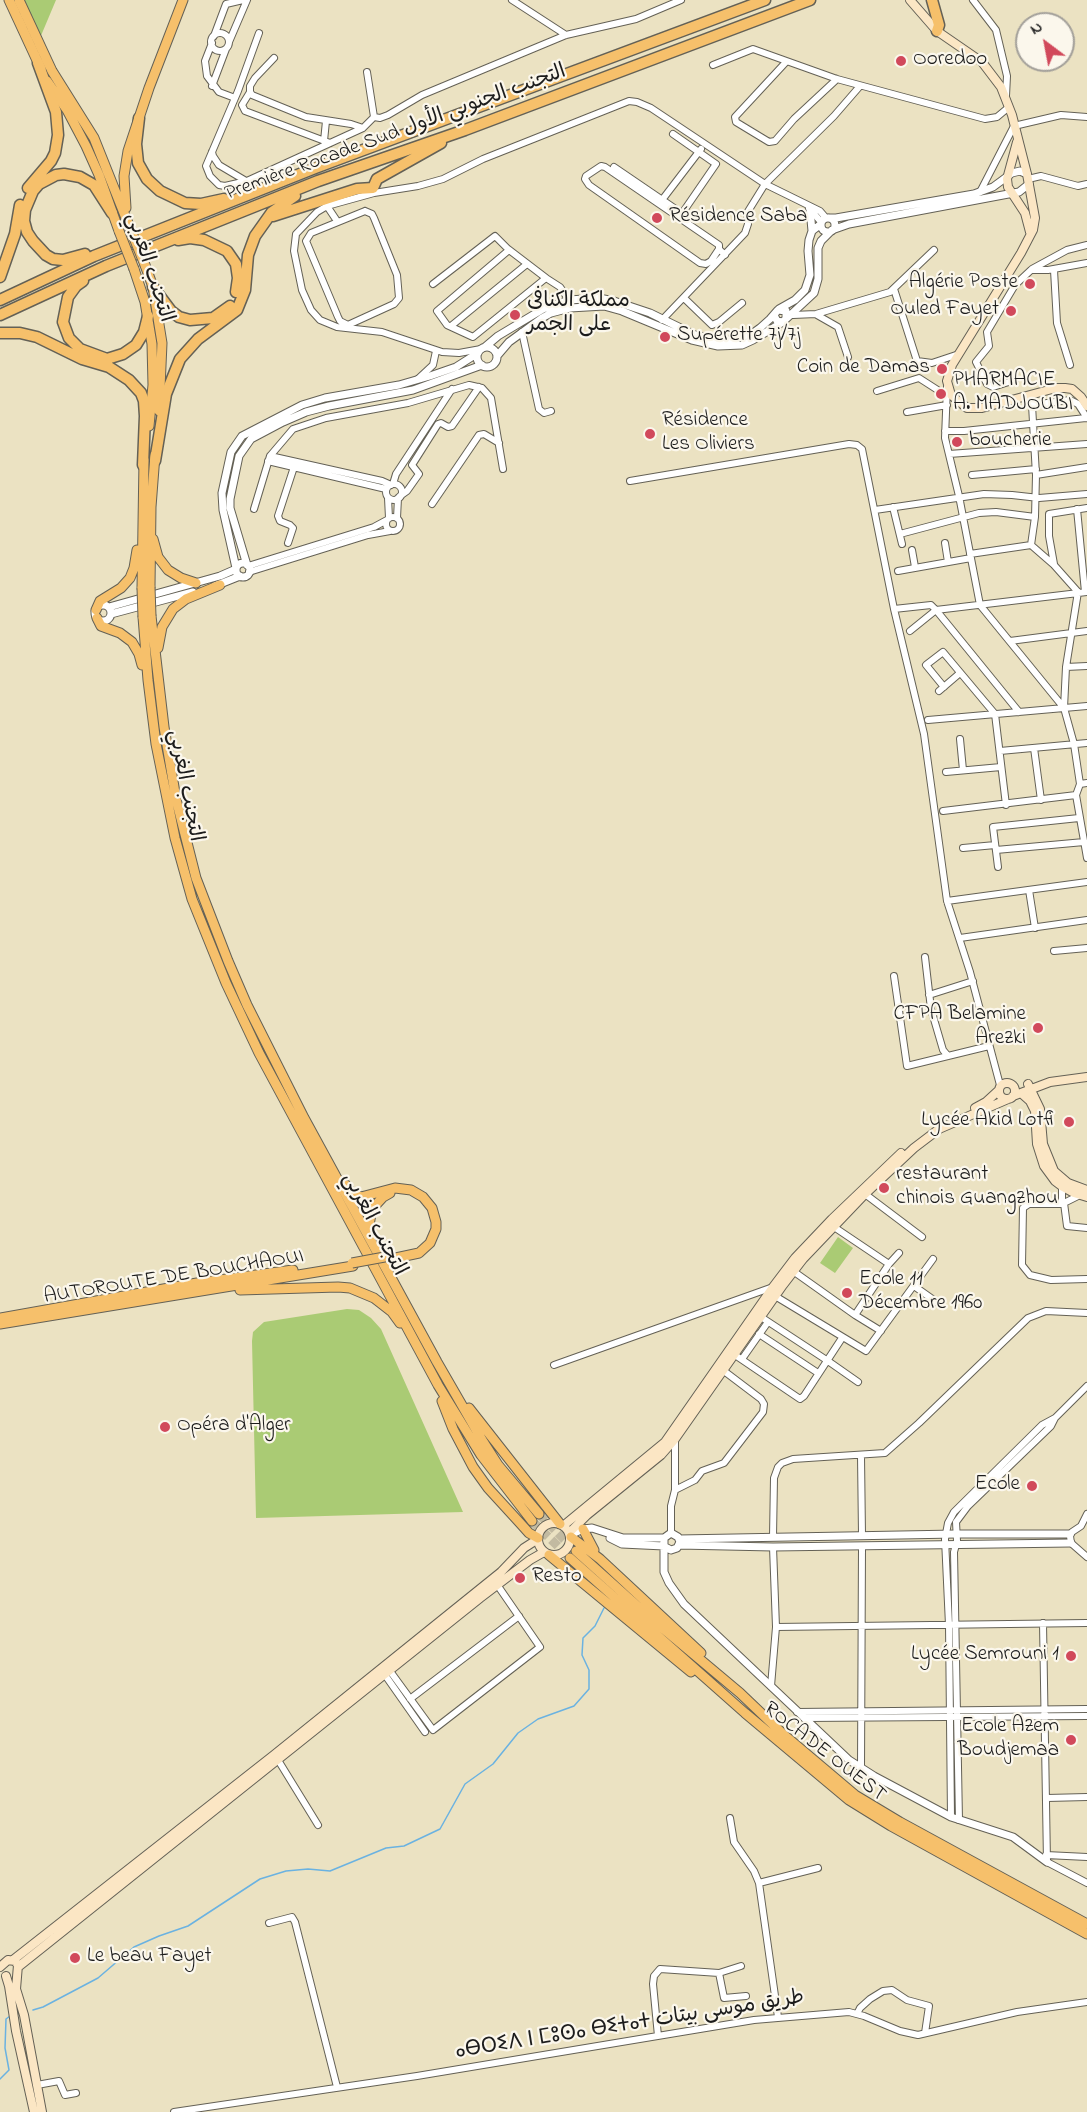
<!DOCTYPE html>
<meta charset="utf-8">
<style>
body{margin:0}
#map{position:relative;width:1087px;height:2112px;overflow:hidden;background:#ebe2c2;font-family:"Indie Flower",sans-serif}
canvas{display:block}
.north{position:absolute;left:1015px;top:12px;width:60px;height:60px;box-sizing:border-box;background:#fbf7ec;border:2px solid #a29f99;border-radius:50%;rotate:328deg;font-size:16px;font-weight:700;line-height:24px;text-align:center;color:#1c1c1c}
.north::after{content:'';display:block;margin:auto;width:21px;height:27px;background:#d1495b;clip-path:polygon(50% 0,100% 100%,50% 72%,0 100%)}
</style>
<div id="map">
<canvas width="1087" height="2112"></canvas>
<div class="north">N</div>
</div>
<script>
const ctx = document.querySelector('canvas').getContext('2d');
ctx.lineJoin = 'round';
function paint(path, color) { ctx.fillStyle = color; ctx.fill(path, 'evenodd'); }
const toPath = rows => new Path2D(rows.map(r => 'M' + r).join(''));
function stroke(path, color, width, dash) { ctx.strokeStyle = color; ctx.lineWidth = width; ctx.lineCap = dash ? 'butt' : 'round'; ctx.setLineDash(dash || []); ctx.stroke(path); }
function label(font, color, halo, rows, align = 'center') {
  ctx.font = font + ' "Indie Flower","Playpen Sans Arabic","Noto Sans Tifinagh",sans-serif'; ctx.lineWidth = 4.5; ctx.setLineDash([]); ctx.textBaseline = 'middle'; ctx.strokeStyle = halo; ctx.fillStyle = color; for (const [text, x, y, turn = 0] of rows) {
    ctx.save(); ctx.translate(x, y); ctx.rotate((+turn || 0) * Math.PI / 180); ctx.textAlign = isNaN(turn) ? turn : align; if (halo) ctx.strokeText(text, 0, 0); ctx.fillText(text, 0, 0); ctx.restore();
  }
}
paint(toPath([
 [24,0,56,0,40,38],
 [838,1237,853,1248,835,1273,820,1263],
 [347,1309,359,1310,371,1318,381,1329,463,1512,256,1518,252,1341,253,1332,264,1322]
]), '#aacb74');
stroke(toPath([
 [33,2010,43,2007,98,1978,134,1947,159,1936,188,1926,260,1879,286,1871,308,1869,330,1871,386,1848,404,1846,440,1829,465,1784,493,1764,518,1733,538,1719,574,1706,589,1689,589,1670,582,1655,583,1638,595,1626,604,1608],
 [0,2079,9,2070,5,2048,6,2019,10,2016]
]), '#6ab2e1', 1.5);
stroke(toPath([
 [539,1514,576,1551],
 [532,1521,570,1558]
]), '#c2baa1', 9, [9, 4.5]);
const minor = toPath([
 [512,0,566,35],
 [973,0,996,30,1007,76,1006,96],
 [259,33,238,91,206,166,210,176,219,185,225,186,247,181,363,128,374,117,380,118,388,115,422,95,566,35,636,19,681,0],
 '211 42a9 9 0 1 1 18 0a9 9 0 1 1-18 0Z',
 [214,36,226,4,243,0],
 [229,42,247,0],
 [212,43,205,61,207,76,219,92,235,98],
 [274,58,255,78,250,86,250,92,242,105,245,111,330,143],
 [786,62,735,117,736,122,769,142,775,141,794,119,837,79],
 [713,65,753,49,837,79,985,119,997,117,1009,107],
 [367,72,374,117],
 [212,86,226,49],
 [250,92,252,95,306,117,351,124,363,128],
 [324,141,326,121],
 [212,152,213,156,219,165,246,181],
 [614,167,680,212,683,212,716,164,673,134],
 [1028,179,1041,176,1078,186,1087,184],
 [980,192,1014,126,1061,115,1087,117],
 [662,200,701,149],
 [327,206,337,221],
 [809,208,821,222],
 [365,211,372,214,374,218,397,275,399,298,394,304,348,325,340,321,338,317,306,241,311,233,365,211],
 [719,249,711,261,706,264,700,263,589,185,585,179,586,176,601,166,605,167,719,245,719,249,725,255],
 [1032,269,1067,250,1087,245],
 [1054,270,1057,323,1070,365],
 [546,278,560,287,569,300],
 [433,284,495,236,508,249,546,278,473,337,447,325,437,311,509,250],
 [894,289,917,361,932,363,959,354],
 [684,298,712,325,719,322,742,303],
 [793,315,816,314,890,292,934,250],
 [817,315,838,327,848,357],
 [662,320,745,233,748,224,747,213,765,184,834,116,860,86],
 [451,326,527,264],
 [522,332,539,409,544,413,551,411],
 [481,349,459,353,442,352,382,332,337,327,320,320,311,310,302,290,294,251,296,234,317,212,327,206,374,193,418,186,443,179,483,159,629,101,637,102,651,108,765,184,820,211,826,218],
 [418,379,433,365,436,351],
 [1015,380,993,387,987,384,976,362,989,346,987,332,1015,285,1031,270,1048,270,1087,263],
 [947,387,945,438,959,496,980,605,1064,708,1074,744,1080,784],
 [877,391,919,378,947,396],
 [1030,395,1032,405,1036,475,1035,517,1031,545],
 [1032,405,1070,400,1078,404,1087,418],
 [907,412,947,405],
 [945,431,964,431,1086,418],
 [949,454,1087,444],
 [270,456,382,481,391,485],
 [268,461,386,489],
 [972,475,1036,469],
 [1036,475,1087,467],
 [630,481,849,444,857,445,862,449,894,609,924,734,947,901,970,972,1000,1085],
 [393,484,396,474,452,389],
 '386 492a8 8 0 1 1 16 0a8 8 0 1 1-16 0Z',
 [400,496,407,491,419,474,412,465,438,424,441,423,448,427,452,426,479,387],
 [388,498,389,518],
 [432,504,479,435,484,434,499,443],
 [893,507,902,544],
 [254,509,270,456,293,429,326,418,408,403,469,385,482,388,491,398,503,469],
 [1077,509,1085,592],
 [875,510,984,494,1012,495,1039,498,1087,494],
 '386 524a7 7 0 1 1 14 0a7 7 0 1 1-14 0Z',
 [397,518,398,498],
 [900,534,979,513,996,512,1035,517],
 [288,543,293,528,290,525,280,521,278,516,294,467],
 [945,543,948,562],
 [912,550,915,567],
 [970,554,1031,545,1054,565,1078,592,1066,667,1064,708],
 [1054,564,1049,536,1049,514,1087,508],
 [248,566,374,527,387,520],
 [898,571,971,558],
 [249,572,368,535,390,531],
 [894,609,931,605,936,610,1087,592],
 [910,631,936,610,1019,712],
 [1010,641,1087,631],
 [1066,667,1087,666],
 [944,687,926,665,943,652,995,714,1006,805],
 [939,691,960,673],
 [928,720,1087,706],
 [960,739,963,770],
 [1034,748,1041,800],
 [1000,751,1087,743],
 [946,772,1001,767],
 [1087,783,1080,784,1076,795,1087,858],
 [943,811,1076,795],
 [963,848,995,845],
 [996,850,1084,842],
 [998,867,993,827,1079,818],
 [1029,890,1035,928],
 [947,901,1087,882],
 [960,938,1087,920],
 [1054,951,1087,948],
 [925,957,931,1009,943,1050,948,1056],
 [894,976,907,1066,989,1046],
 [929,995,973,981],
 [1062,1186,1062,1204,1080,1195],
 [865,1194,922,1237],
 [1064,1203,1067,1226,1087,1228],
 [1062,1204,1029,1204,1023,1208,1022,1265,1030,1275,1051,1280,1087,1279],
 [889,1264,899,1253],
 [793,1271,855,1315,889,1264,834,1227],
 [914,1286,938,1303],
 [775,1296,866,1351,933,1259],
 [855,1315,881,1331],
 [761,1317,828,1361,858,1382],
 [759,1334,818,1373],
 [735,1355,800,1399,804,1396,842,1338],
 [742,1359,768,1322],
 [554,1365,773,1287],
 [861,1456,862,1535],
 [675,1490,675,1439],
 [1087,1514,1081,1526,1072,1532,1070,1536,1071,1543,1087,1557],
 [671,1533,671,1506,675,1490,695,1480,702,1471,724,1463,763,1412,764,1404,761,1399,724,1371],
 [773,1537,774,1478,778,1467,782,1463,793,1459,885,1453,919,1423,1028,1318,1046,1311,1087,1313],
 [1043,1623,1047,1862,1087,1883],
 [776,1627,1087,1623],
 [390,1671,433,1730,540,1647,498,1586],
 [385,1675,425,1732],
 [771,1686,776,1627,773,1547],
 [410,1699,519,1616],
 [797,1712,1087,1709],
 [804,1718,1087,1716],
 [278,1760,318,1825],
 [861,1768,862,1546],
 [1047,1798,1087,1797],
 [951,1817,949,1625,945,1539,948,1523,954,1512,1042,1425,1055,1418],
 [730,1818,734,1842,754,1871,759,1883,778,2017],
 [959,1820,954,1552,957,1541,956,1522,968,1506,1051,1426,1055,1418,1087,1386],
 [1046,1855,1087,1857],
 [759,1883,818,1868],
 [269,1923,292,1917,295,1922,337,2087],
 [719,1973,724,1998,746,1996],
 [857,2014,860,2008,870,1999,883,1991,892,1990,907,2000,929,2006,925,2033],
 [658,2036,653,1984,654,1976,660,1969,719,1973,741,1966],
 [37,2085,59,2081,65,2095,76,2093],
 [174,2112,417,2076,754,2020,849,2012,864,2016,900,2031,918,2035,1017,2012,1087,2002]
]);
const tertiary = toPath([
 [810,209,812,231],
 [829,218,836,218,974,194,993,187,1012,173,1020,171,1027,174],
 '821 225a7 7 0 1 1 14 0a7 7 0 1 1-14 0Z',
 [832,230,849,224,1019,192,1029,184],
 [779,309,795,300,805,290,810,275,808,251,809,240,812,231,821,224],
 [786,319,814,293,818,279,818,248,821,241,831,231],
 '477 357a10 10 0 1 1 20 0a10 10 0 1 1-20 0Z',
 [485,347,498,336,543,309,569,300,599,298,614,301,650,313,695,335,719,340,733,340,753,333,760,328,770,319,777,311,778,310,786,311,786,319,782,322,777,321,774,315,777,311],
 [497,356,509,342,542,318,551,313,570,308,604,306,622,311,692,340,718,346,742,345,753,340,783,322],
 '236 570a7 7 0 1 1 14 0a7 7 0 1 1-14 0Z',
 [247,565,230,508,230,499,239,456,251,439,283,422,306,412,329,406,413,390,482,365],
 [236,568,223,510,222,493,231,452,242,436,302,405,325,398,399,385,430,376,456,367,478,353],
 [215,586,240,576],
 '95 613a8 8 0 1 1 16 0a8 8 0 1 1-16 0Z',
 [109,607,220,576,236,569],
 [111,614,193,592],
 [570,1535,583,1529,592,1528,623,1538,664,1538],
 [610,1538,622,1544,664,1546],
 [679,1539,956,1534,1070,1534],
 [679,1545,773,1547,1071,1543],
 [665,1547,671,1550,677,1548,680,1542,678,1537,671,1533,664,1538,664,1572,669,1583,684,1604,849,1760,874,1776,951,1817,1013,1837,1047,1862]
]);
const secondary = toPath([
 [910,0,937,31,982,62,1001,87,1012,115,1027,174,1035,218,1033,230,1021,253,952,365,947,381,951,395,967,408,982,408,1056,388,1065,388,1072,389,1081,397,1087,406],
 [1017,142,1007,179,1008,187,1025,213,1030,232],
 '999 1091a8 8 0 1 1 16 0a8 8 0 1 1-16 0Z',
 [1028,1084,1040,1109,1043,1144,1054,1171,1068,1183,1087,1190],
 [1021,1093,1030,1101,1035,1111,1037,1144,1044,1166,1055,1181,1063,1187,1074,1193,1087,1197],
 [1013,1096,1050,1082,1087,1077],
 [975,1108,986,1102,998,1091],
 '538 1539a16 16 0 1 1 32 0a16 16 0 1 1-32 0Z',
 [563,1526,665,1442,773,1287,795,1258,832,1219,901,1153],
 [569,1533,587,1515,661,1455,675,1439,783,1285,803,1259,865,1194,914,1148,939,1129,1008,1099],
 [13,1960,274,1755,501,1572,524,1548,538,1539],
 [0,1967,8,1960,15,1961,18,1965,16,1989,24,2015,42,2112],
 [18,1967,480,1598,530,1560,544,1552],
 [6,1976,9,1986,16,2031,34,2112]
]);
const trunk = toPath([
 [9,0,41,69],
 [19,0,52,71,94,138,130,228],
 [47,81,67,110,86,146,99,175,119,231],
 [126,208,124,176,128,151,149,88,183,0],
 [145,265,153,287,162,343,159,411],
 [134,269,145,302,152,344,153,385,149,426],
 [153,539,158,557,168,570,181,578,196,583],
 [150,587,151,507,155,455],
 [142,588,144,460],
 [96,610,100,601,121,588,130,578,134,568,137,550],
 [151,616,164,727,176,799,196,878,228,961,247,1005,304,1118,437,1362,482,1440,498,1465,539,1514],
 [143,617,148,680,156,744,175,838,192,899,226,983,259,1053,438,1385,481,1455,532,1521],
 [97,618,101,626,120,633,132,642,139,654,142,665],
 [158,648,162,627,173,609,186,599,220,585],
 [346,1185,351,1193,361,1197,395,1188,411,1190,423,1197,432,1208,436,1222,436,1229,430,1243,419,1253,391,1259],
 [372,1235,369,1225,372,1209,383,1197,390,1193],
 [240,1290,338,1287,350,1288,374,1298,392,1312,400,1323],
 [0,1318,197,1283,293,1270],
 [0,1324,353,1266],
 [442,1401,453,1429,473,1467,488,1488,520,1523,529,1533,538,1538],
 [469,1408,560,1524],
 [583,1529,594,1550],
 [571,1537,600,1559,701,1653],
 [576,1551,653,1620,740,1693,784,1735,855,1795,900,1822,1087,1924],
 [549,1555,691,1672],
 [570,1558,745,1713,849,1800,891,1826,1087,1934]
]);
const motorway = toPath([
 [932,0,939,25,937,31],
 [139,118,136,144,138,163,147,179,160,191,185,203,201,204,224,199],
 [28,188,51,161,55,153,58,135,56,112,38,63],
 [273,216,357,189,373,188,377,179,441,143],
 [178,240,190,238,204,240,227,251,236,264,238,278,236,292],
 [85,254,63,260,53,259,46,255,33,241,27,232,24,221,25,210,33,191,39,184,56,175,64,174,80,177,94,185,112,213],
 [0,277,15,234,20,205],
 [83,281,76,286,68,297,63,322,69,338,80,349,107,359,123,354,136,345,144,332,148,316],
 [153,287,171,311,179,317,190,320,213,318,230,306],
 [0,300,94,256,315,168,765,0],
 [0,315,106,266,318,181,465,130,810,0],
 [0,333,20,333,37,337,82,359,109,367,129,380,141,393,144,401,145,416,143,465],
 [155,461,166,394,180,359,198,339,237,310,245,290,248,255,255,236,272,212,295,196]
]);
stroke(minor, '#646156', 8);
stroke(tertiary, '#646156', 9);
stroke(secondary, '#646156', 10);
stroke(trunk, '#646156', 11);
stroke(motorway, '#646156', 13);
stroke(minor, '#fff', 6);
stroke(tertiary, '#fff', 7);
stroke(secondary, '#fbe6c4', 8);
stroke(trunk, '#f6c06b', 9);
stroke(motorway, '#f6c06b', 10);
const trunkBridge = toPath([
 [130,228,145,265],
 [119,231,134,269],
 [150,587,151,616],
 [142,588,143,617],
 [352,1263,390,1256]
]);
stroke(trunkBridge, '#646156', 11, []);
stroke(trunkBridge, '#f6c06b', 9);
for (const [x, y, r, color] of [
 [901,61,6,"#d1495b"],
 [657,218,6,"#d1495b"],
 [1030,284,6,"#d1495b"],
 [1011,311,6,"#d1495b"],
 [515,315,6,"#d1495b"],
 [665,337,6,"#d1495b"],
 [942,369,6,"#d1495b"],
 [941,394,6,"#d1495b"],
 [650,434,6,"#d1495b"],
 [957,442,6,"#d1495b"],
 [1038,1028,6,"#d1495b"],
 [1069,1122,6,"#d1495b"],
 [884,1188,6,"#d1495b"],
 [847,1293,6,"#d1495b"],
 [165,1427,6,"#d1495b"],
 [1032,1486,6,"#d1495b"],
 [520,1578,6,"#d1495b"],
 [1071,1656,6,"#d1495b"],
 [1071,1740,6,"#d1495b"],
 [75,1958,6,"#d1495b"]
]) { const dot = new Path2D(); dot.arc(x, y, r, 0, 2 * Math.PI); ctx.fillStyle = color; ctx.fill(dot); stroke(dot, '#fbf7ec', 2); }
label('21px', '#1c1c1c', '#fbf7ec', [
 ["Ooredoo",913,61],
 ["Résidence Saba",669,218],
 ["Algérie Poste",1018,284,"right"],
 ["مملكة الكنافى",527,303],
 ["على الجمر",527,327],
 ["Ouled Fayet",999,311,"right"],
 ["Supérette 7j/7j",677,337],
 ["Coin de Damas",930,369,"right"],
 ["PHARMACIE",953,382],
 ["A. MADJOUBI",953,406],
 ["Résidence",662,422],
 ["Les Oliviers",662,446],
 ["boucherie",969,442],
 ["CFPA Belamine",1026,1016,"right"],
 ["Arezki",1026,1040,"right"],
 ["Lycée Akid Lotfi",1057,1122,"right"],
 ["restaurant",896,1176],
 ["chinois Guangzhou",896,1200],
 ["Ecole 11",859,1281],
 ["Décembre 1960",859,1305],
 ["Opéra d'Alger",177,1427],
 ["Ecole",1020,1486,"right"],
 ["Resto",532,1578],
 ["Lycée Semrouni 1",1059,1656,"right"],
 ["Ecole Azem",1059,1728,"right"],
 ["Boudjemaa",1059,1752,"right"],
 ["Le beau Fayet",87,1958]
], 'left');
label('21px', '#1c1c1c', '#fbf7ec', [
 ["Première Rocade Sud التجنب الجنوبي الأول",396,134,-20],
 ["التجنب الغربي",148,268,72],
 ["التجنب الغربي",184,786,79],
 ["التجنب الغربي",373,1225,62],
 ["AUTOROUTE DE BOUCHAOUI",174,1278,-9],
 ["ROCADE OUEST",824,1753,38],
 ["ⴰⴱⵔⵉⴷ ⵏ ⵎⵓⵙⴰ ⴱⵉⵜⴰⵜ طريق موسى بيتات",630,2026,-9]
]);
</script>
